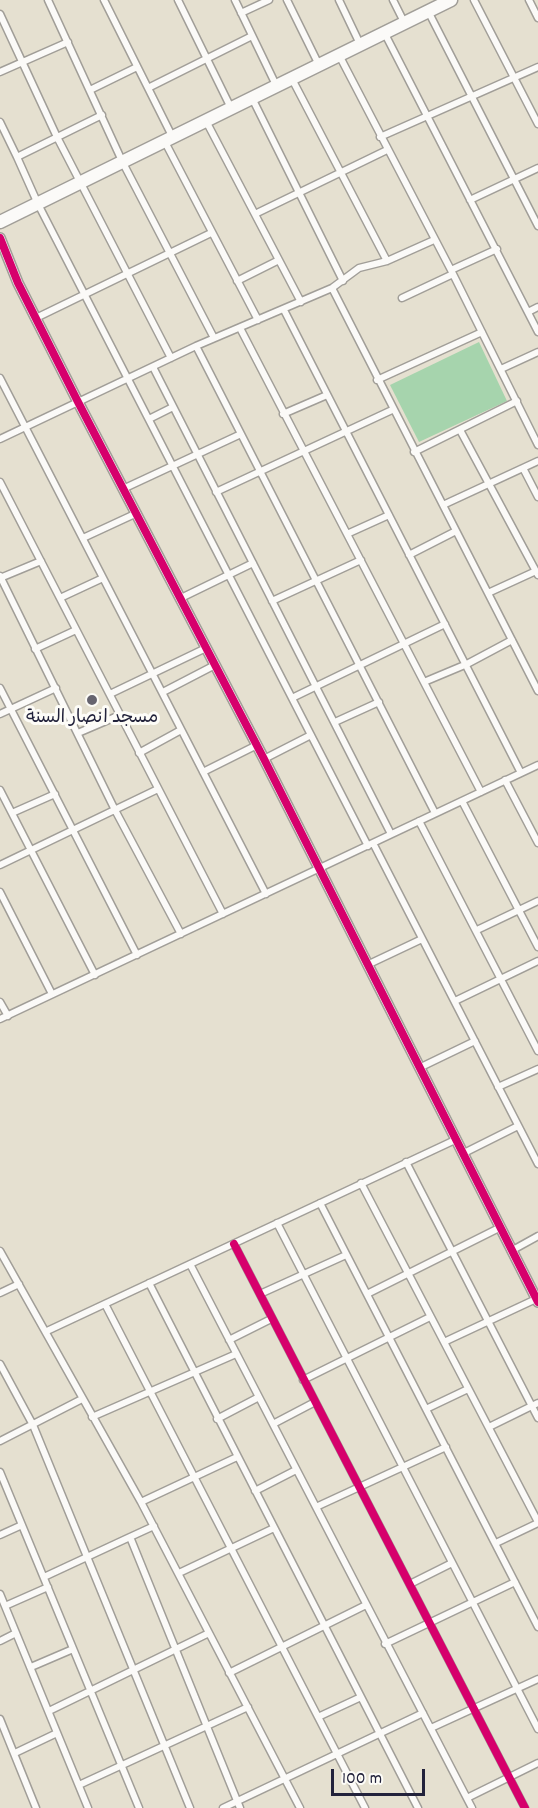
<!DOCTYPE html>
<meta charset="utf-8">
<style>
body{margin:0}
#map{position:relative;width:538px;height:1808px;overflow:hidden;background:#e5e0d0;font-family:Dekko,sans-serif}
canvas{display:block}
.scale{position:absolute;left:331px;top:1769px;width:94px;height:27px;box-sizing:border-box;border:3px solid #22223b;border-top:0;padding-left:8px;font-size:18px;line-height:21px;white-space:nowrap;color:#22223b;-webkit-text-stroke:4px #fdfcf7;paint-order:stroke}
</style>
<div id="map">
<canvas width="538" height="1808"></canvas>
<div class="scale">100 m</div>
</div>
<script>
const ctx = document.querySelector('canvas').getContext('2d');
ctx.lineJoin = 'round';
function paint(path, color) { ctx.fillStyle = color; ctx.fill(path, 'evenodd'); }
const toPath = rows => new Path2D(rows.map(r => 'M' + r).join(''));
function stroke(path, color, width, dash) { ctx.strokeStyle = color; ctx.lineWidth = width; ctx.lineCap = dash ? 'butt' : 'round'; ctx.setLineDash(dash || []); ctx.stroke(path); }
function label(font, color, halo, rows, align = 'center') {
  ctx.font = font + ' Dekko,"Playpen Sans Arabic",sans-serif'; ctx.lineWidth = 6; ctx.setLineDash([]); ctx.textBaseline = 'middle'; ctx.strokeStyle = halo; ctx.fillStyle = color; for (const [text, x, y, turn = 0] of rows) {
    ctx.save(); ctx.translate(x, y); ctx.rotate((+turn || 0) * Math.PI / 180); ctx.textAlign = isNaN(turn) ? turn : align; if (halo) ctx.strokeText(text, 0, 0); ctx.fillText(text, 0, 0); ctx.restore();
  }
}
paint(toPath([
 [479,342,507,401,419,442,390,385]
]), '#a6d4ad');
const street = toPath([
 [48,0,123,163,214,338],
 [104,0,173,138],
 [178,0,231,108],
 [235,0,276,85],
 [287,0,319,65],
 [339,0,360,44],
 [393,0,404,22],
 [474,0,538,124],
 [529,0,538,18],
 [428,11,538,226],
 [241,13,269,0],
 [0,14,57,137,171,358],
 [384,32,538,332],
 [339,55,451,270,538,445],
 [0,72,68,42],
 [292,79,387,261],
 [148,88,252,36],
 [90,90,137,67],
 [252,98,343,281],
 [206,121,301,302],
 [0,122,17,157,102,115],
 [380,137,538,67],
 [165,142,258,320],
 [17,157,38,204,368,846],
 [470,200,538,168],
 [255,214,387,150],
 [451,270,497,249],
 [237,281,279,260],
 [332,288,538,691],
 [402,298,453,274],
 [284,310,521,773],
 [528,312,538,307],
 [36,318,211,233],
 [240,328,481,792],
 [196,346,435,813],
 [153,367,391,834],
 [501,369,538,352],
 [0,378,266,894],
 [377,380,482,332],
 [283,414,327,395],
 [149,419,173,407],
 [460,430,538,575],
 [0,439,196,346,332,288,359,268,387,261,434,240],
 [414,452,517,401],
 [523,468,538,497],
 [0,482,223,914],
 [125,488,241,434],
 [216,492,392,410],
 [443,505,538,461],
 [347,534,389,515],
 [83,538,137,513],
 [409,555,456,531],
 [0,576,115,810,181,934],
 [0,578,41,561],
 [488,593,536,571],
 [60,598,103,578],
 [181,598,253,563],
 [272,601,361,560],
 [35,649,76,630],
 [424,682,467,664,512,640],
 [0,688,137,955],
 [163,692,215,665],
 [110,694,206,648],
 [292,698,445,624],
 [0,714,56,688],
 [335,722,379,702],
 [78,733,120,715],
 [139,753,181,730],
 [264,759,311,735],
 [203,772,257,745],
 [505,780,538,843],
 [0,790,95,975],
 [462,801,538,947],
 [12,813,55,794],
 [419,821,538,1051],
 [373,843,538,1164],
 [0,865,158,789],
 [0,892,52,994],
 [477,930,538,901],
 [367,965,422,939],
 [455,1001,538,961],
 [0,1002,8,1016],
 [0,1019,538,765],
 [419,1068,475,1041],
 [498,1087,538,1069],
 [462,1154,518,1126],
 [406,1162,538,1418],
 [361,1183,538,1522],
 [320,1203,538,1627],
 [277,1223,538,1729],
 [234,1244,525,1808],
 [0,1251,141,1502,300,1808],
 [511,1251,538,1236],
 [190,1264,472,1808],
 [149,1283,418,1808],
 [0,1293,19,1284],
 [260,1294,346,1255],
 [367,1294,499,1228],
 [105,1304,365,1808],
 [47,1331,455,1140],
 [229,1340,271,1319],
 [444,1342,536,1299],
 [0,1364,33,1425,190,1808],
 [303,1380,430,1317],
 [426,1409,468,1389],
 [92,1417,236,1354],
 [217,1419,259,1397],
 [273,1424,315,1402],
 [489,1427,538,1403],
 [0,1441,82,1399],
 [0,1472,139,1808],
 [255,1491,296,1470],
 [141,1502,237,1457],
 [316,1507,446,1447],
 [0,1535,22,1525],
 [130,1537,154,1526],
 [496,1543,538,1523],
 [179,1573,274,1528],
 [44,1577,130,1537,240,1808],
 [410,1584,452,1563],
 [0,1594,88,1808],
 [5,1606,48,1587],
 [0,1641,16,1633],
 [385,1644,515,1582],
 [31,1667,73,1649],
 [229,1673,366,1605],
 [49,1711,209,1633],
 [318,1717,361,1697],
 [0,1719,36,1808],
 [431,1728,538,1679],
 [15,1753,57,1733],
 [79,1785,248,1707],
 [467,1798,538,1763],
 [223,1808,423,1713]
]);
const secondary = toPath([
 [0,238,18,283,78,402,264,759,538,1302]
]);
const highway = toPath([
 [0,222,451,0]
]);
stroke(street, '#a19e98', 9);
stroke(secondary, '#a19e98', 12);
stroke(highway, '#a19e98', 15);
stroke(street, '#fbfaf8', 6);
stroke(secondary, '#fbfaf8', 9);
stroke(highway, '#fbfaf8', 12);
stroke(toPath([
 [0,238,18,283,78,402,264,759,538,1302],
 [234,1244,525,1808]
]), '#d6006c', 8);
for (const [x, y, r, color] of [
 [92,700,6,"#66646f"]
]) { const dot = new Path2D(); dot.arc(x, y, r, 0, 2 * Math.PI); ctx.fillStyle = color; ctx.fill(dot); stroke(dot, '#fdfcf7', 2); }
label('18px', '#22223b', '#fdfcf7', [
 ["مسجد انصار السنة",92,720]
]);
</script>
